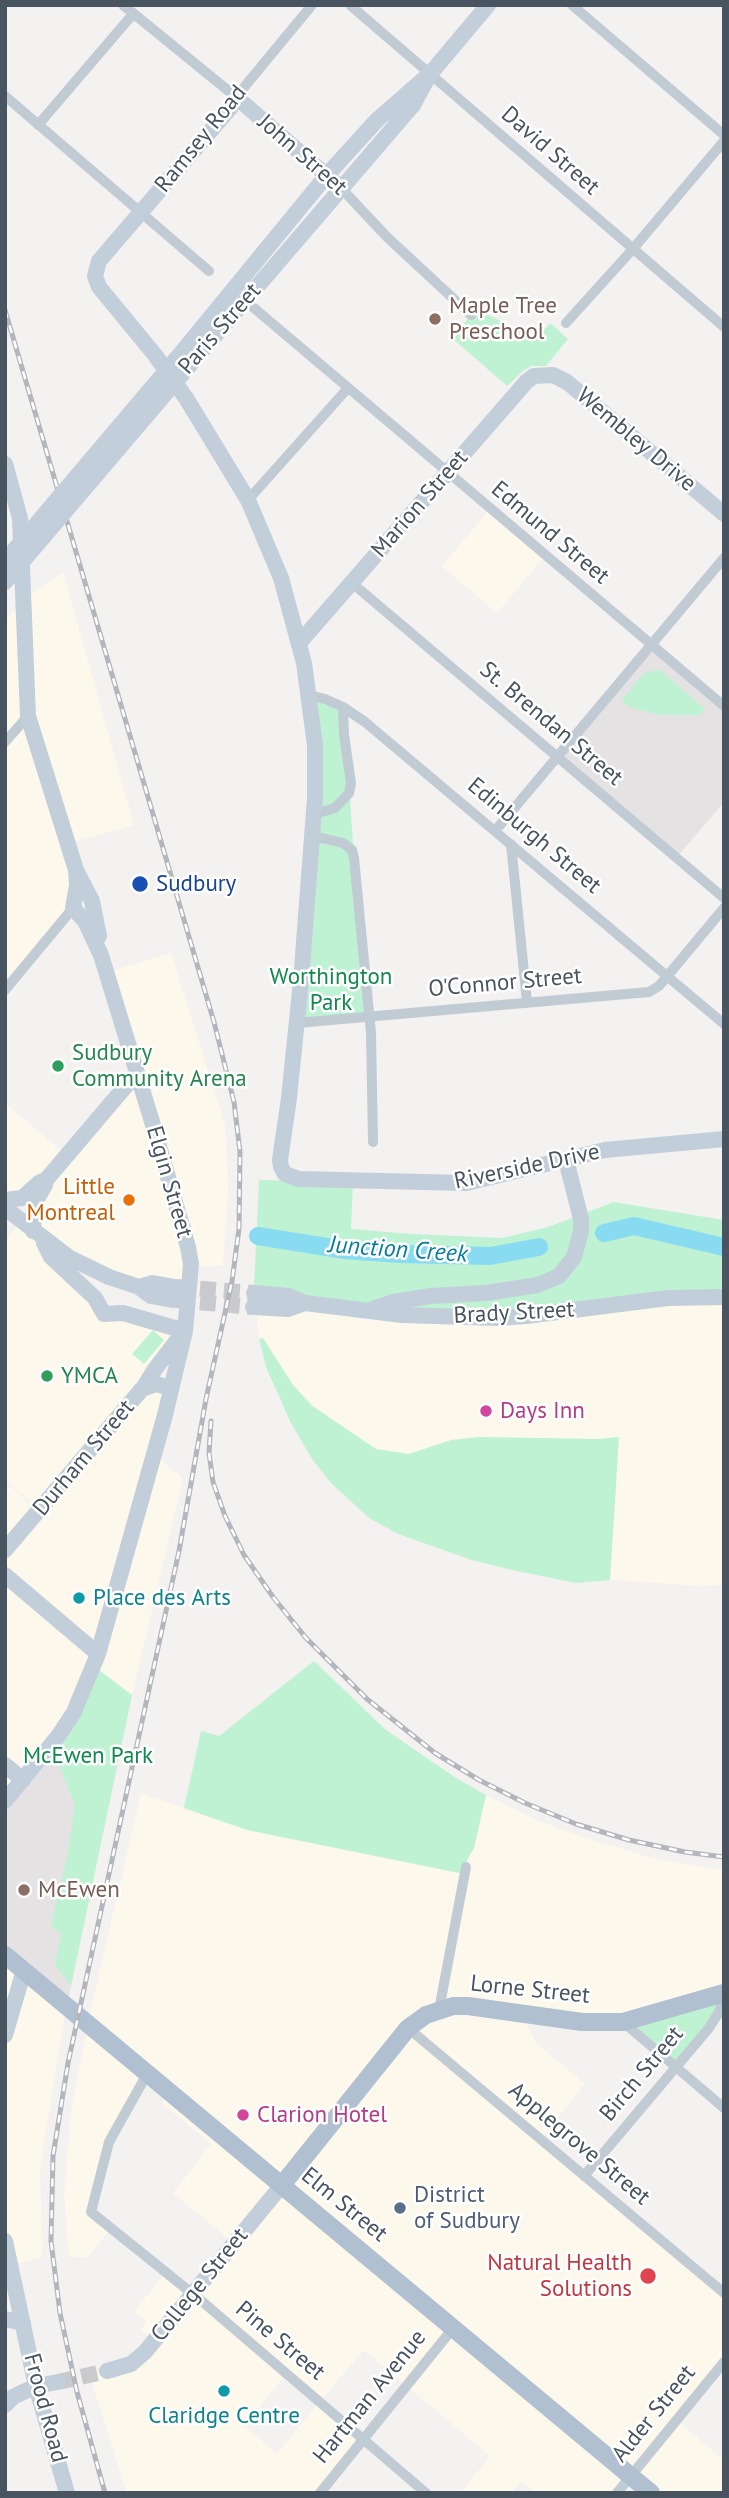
<!DOCTYPE html>
<style>
body{margin:0}
#map{position:relative;width:729px;height:2498px;overflow:hidden;background:#f4f1f1;font-family:"PT Sans",sans-serif}
canvas{display:block}
.frame{position:absolute;inset:0;border:7px solid #485460;pointer-events:none}
</style>
<div id="map">
<canvas width="729" height="2498"></canvas>
<div class="frame"></div>
</div>
<script>
const ctx = document.querySelector('canvas').getContext('2d');
ctx.lineJoin = 'round';
function paint(path, color) { ctx.fillStyle = color; ctx.fill(path, 'evenodd'); }
const toPath = rows => new Path2D(rows.map(r => 'M' + r).join(''));
function stroke(path, color, width, dash) { ctx.strokeStyle = color; ctx.lineWidth = width; ctx.lineCap = dash ? 'butt' : 'round'; ctx.setLineDash(dash || []); ctx.stroke(path); }
function label(font, color, halo, rows, align = 'center') {
  ctx.font = font + ' "PT Sans",sans-serif'; ctx.lineWidth = 5; ctx.setLineDash([]); ctx.textBaseline = 'middle'; ctx.strokeStyle = halo; ctx.fillStyle = color; for (const [text, x, y, turn = 0] of rows) {
    ctx.save(); ctx.translate(x, y); ctx.rotate((+turn || 0) * Math.PI / 180); ctx.textAlign = isNaN(turn) ? turn : align; if (halo) ctx.strokeText(text, 0, 0); ctx.fillText(text, 0, 0); ctx.restore();
  }
}
paint(toPath([
 [489,510,544,557,497,613,442,566],
 [63,572,134,825,66,844,75,871,72,908,5,989,5,621,23,600],
 [171,953,225,1125,228,1188,223,1265,190,1268,189,1287,138,1286,57,1249,103,1315,184,1331,39,1509,10,1484,5,1489,5,1240,35,1205,5,1200,5,1103,66,1155,135,1074,105,973],
 [724,1298,724,1584,703,1586,610,1580,619,1437,597,1439,479,1437,451,1440,409,1454,376,1449,324,1416,293,1385,263,1338,259,1339,256,1308],
 [171,1388,98,1652,5,1574,5,1492,10,1486,39,1511,142,1389],
 [154,1455,183,1478,132,1695,99,1670,5,1802,5,1576,98,1655],
 [141,1793,247,1830,464,1874,438,2009,425,2014,407,2027,280,2185,452,2327,443,2340,455,2326,284,2185,408,2029,426,2016,440,2009,467,1860,474,1848,486,1795,539,1821,577,1835,652,1858,724,1870,724,1992,623,2021,582,2022,524,2015,535,2042,585,2084,539,2140,724,2294,724,2364,675,2419,724,2460,724,2493,652,2493,631,2475,616,2493,535,2493,521,2481,511,2493,460,2493,490,2456,364,2350,320,2401,287,2373,244,2426,277,2454,319,2402,362,2439,318,2493,127,2493,90,2376,131,2365,146,2353,155,2342,141,2330,147,2322,134,2311,165,2274,193,2296,235,2244,173,2193,211,2144,162,2103,170,2092,88,2022],
 [5,1953,66,2007,40,2168,42,2257,13,2265,5,2225],
 [88,2025,145,2074,107,2143,90,2212,111,2229,87,2258,69,2256,64,2195,72,2104]
]), '#fdf8ec');
paint(toPath([
 [650,646,724,707,724,802,677,857,558,756],
 [132,1695,71,1986,67,2005,5,1953,5,1802,47,1755]
]), '#e5e2e3');
paint(toPath([
 [485,313,525,334,537,338,550,323,568,339,546,366,532,366,524,370,507,386,452,338,471,315],
 [660,670,705,709,700,715,659,715,632,708,622,702,623,698,645,672],
 [308,696,344,708,354,859,369,1017,296,1024,312,837],
 [259,1180,353,1182,351,1229,412,1234,502,1238,548,1227,614,1202,724,1220,724,1298,403,1316,254,1286],
 [153,1330,164,1340,144,1364,132,1354],
 [263,1338,293,1385,311,1405,376,1449,409,1454,451,1440,479,1437,597,1439,619,1437,610,1580,576,1583,512,1570,472,1560,398,1534,369,1518,331,1483,312,1459,290,1421,266,1367,259,1339],
 [314,1661,386,1730,456,1778,486,1795,474,1848,467,1860,464,1874,247,1830,184,1808,201,1731,219,1736],
 [99,1670,132,1695,71,1986,55,1965,61,1933,51,1925,67,1858,75,1805,59,1766,49,1757],
 [724,1992,718,2012,674,2067,623,2023]
]), '#bff2d3');
stroke(toPath([
 [604,1233,634,1226,724,1247],
 [258,1236,345,1250,400,1254,490,1256,539,1247]
]), '#89dbf2', 18);
stroke(toPath([
 [176,1287,254,1293],
 [176,1300,253,1307],
 [58,2382,107,2371]
]), '#c9cacd', 16, [16, 8]);
stroke(toPath([
 [123,5,236,97,312,5],
 [350,5,724,327],
 [572,5,724,135],
 [5,96,209,271],
 [38,125,133,14],
 [341,188,387,237,471,315],
 [254,308,724,706],
 [566,323,632,250,724,141],
 [248,500,348,388],
 [352,583,724,898],
 [309,695,325,699,343,707,365,722,724,1024],
 [5,742,28,716],
 [315,814,335,808,349,793,351,783,344,735,343,707],
 [495,831,724,558],
 [313,836,343,843,352,850,354,858,371,1033,373,1142],
 [511,844,527,1002],
 [5,990,73,908],
 [297,1023,649,992,659,986,724,908],
 [439,2010,466,1867],
 [623,2022,724,2108],
 [408,2028,724,2293],
 [147,2074,109,2142,91,2212,204,2303,426,2493],
 [584,2176,709,2028,719,2012,724,1995],
 [320,2493,454,2327],
 [617,2493,724,2362]
]), '#c1cbd3', 10);
stroke(toPath([
 [341,188,236,97,231,107,99,261,95,276,99,287,155,355,186,398,248,500,281,578,304,663,315,745,315,798,301,981,289,1098,280,1160,281,1167,285,1174,299,1179,466,1183,605,1150,724,1139],
 [177,358,327,175,377,120,425,78],
 [188,367,413,105,430,74,488,5],
 [5,464,20,518,28,716,76,870,77,885,73,908,85,921,101,955,153,1125,188,1247,191,1264,185,1331,165,1415,98,1654,74,1712,59,1735,5,1801],
 [300,642,527,381,534,376,553,375,567,382,724,514],
 [77,872,92,901,99,936],
 [5,1200,22,1198,40,1182,46,1180,136,1074],
 [5,1208,70,1258,109,1277,139,1287,151,1296,173,1300],
 [33,1231,34,1204,45,1185],
 [44,1243,51,1257,95,1298,104,1314,123,1313,185,1331],
 [139,1287,153,1283,175,1287],
 [254,1293,289,1296,305,1303,402,1315,498,1318,526,1316,668,1298,724,1297],
 [253,1307,288,1309,305,1303],
 [372,1309,393,1302,431,1296,486,1293,538,1285,559,1276,574,1257,581,1231,581,1219,566,1160],
 [144,1387,155,1369,181,1335],
 [5,1550,142,1389,156,1384,171,1388],
 [5,1575,98,1654],
 [5,1765,23,1780],
 [5,2035,24,1970],
 [5,2241,36,2386,67,2493],
 [5,2319,23,2323],
 [107,2371,131,2364,145,2352,282,2185],
 [5,2405,13,2397,36,2386,58,2382]
]), '#c3cedb', 16);
stroke(toPath([
 [5,1955,651,2493],
 [282,2185,408,2028,426,2015,453,2006,468,2006,582,2022,623,2022,724,1993]
]), '#b0c0d1', 18);
const rail = toPath([
 [5,310,214,1022,234,1102,240,1152,239,1229,232,1281,206,1399,179,1551,68,2063,53,2156,51,2241,60,2313,77,2392,105,2493],
 [211,1421,209,1453,213,1482,225,1516,244,1555,273,1597,306,1638,367,1699,435,1753,479,1780,525,1803,576,1824,629,1840,685,1852,724,1857]
]);
stroke(rail, '#b3b6bc', 5);
stroke(rail, '#fff', 2.5, [8]);
stroke(toPath([
 [5,561,177,358],
 [5,582,188,367]
]), '#c3cedb', 16);
for (const [x, y, r, color] of [
 [435,319,7,"#8d6e63"],
 [140,884,9,"#1a4fb4"],
 [58,1066,7,"#2e9e5b"],
 [129,1200,7,"#e8710a"],
 [47,1376,7,"#2e9e5b"],
 [486,1411,7,"#d1479c"],
 [79,1598,7,"#0f9aa8"],
 [24,1890,7,"#8d6e63"],
 [243,2115,7,"#d1479c"],
 [400,2208,7,"#5c6f8a"],
 [648,2276,9,"#e0444e"],
 [224,2391,7,"#0f9aa8"]
]) { const dot = new Path2D(); dot.arc(x, y, r, 0, 2 * Math.PI); ctx.fillStyle = color; ctx.fill(dot); stroke(dot, '#fff', 2.5); }
label('23px', '#485460', '#fff', [
 ["Ramsey Road",201,139,-51],
 ["David Street",550,151,41],
 ["John Street",302,155,41],
 ["Paris Street",220,329,-49],
 ["Wembley Drive",636,440,40],
 ["Marion Street",420,504,-49],
 ["Edmund Street",550,533,40],
 ["St. Brendan Street",551,724,40],
 ["Edinburgh Street",534,836,40],
 ["O'Connor Street",505,983,-5],
 ["Riverside Drive",527,1167,-12],
 ["Elgin Street",169,1182,74],
 ["Brady Street",514,1313,-3],
 ["Durham Street",84,1458,-50],
 ["Lorne Street",530,1990,6],
 ["Birch Street",642,2074,-50],
 ["Applegrove Street",579,2144,40],
 ["Elm Street",344,2205,39],
 ["College Street",200,2285,-51],
 ["Pine Street",280,2341,40],
 ["Hartman Avenue",370,2397,-51],
 ["Frood Road",45,2408,75],
 ["Alder Street",654,2414,-51]
]);
label('23px', '#785e54', '#fff', [
 ["Maple Tree",449,306],
 ["Preschool",449,332],
 ["McEwen",38,1890]
], 'left');
label('23px', '#164399', '#fff', [
 ["Sudbury",156,884]
], 'left');
label('23px', '#12884e', '#fff', [
 ["Worthington",331,977],
 ["Park",331,1003],
 ["McEwen Park",88,1756]
]);
label('23px', '#27864d', '#fff', [
 ["Sudbury",72,1053],
 ["Community Arena",72,1079],
 ["YMCA",61,1376]
], 'left');
label('23px', '#c56008', '#fff', [
 ["Little",115,1187],
 ["Montreal",115,1213]
], 'right');
label('23px', '#b23c85', '#fff', [
 ["Days Inn",500,1411],
 ["Clarion Hotel",257,2115]
], 'left');
label('23px', '#0d838f', '#fff', [
 ["Place des Arts",93,1598],
 ["Claridge Centre",224,2416,"center"]
], 'left');
label('23px', '#4e5e75', '#fff', [
 ["District",414,2195],
 ["of Sudbury",414,2221]
], 'left');
label('23px', '#be3a42', '#fff', [
 ["Natural Health",632,2263],
 ["Solutions",632,2289]
], 'right');
label('italic 24px', '#067c9e', '#fff', [
 ["Junction Creek",398,1250,4]
]);
</script>
